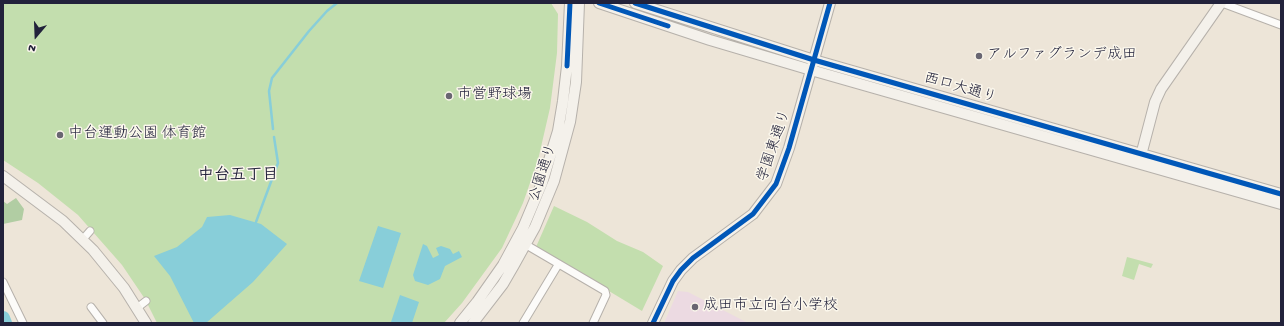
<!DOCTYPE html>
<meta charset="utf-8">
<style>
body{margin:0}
#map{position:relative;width:1284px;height:326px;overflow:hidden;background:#ede5d8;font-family:"Gochi Hand",sans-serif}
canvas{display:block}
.frame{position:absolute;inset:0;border:4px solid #22223b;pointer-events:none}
.north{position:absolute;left:16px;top:16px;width:40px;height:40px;-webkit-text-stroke:3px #fbf7ec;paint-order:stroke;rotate:199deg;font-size:11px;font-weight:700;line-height:16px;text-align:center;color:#22223b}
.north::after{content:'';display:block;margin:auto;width:14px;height:18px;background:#22223b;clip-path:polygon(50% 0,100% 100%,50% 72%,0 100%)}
</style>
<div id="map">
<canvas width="1284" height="326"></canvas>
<div class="frame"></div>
<div class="north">N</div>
</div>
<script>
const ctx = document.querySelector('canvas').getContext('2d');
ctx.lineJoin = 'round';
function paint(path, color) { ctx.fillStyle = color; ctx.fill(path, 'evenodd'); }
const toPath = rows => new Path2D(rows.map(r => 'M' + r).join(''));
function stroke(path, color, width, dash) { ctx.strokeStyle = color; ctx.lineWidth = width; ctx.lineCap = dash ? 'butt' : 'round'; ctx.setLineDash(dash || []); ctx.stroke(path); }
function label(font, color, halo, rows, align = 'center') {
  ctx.font = font + ' "Gochi Hand","Klee One",sans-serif'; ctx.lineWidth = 3; ctx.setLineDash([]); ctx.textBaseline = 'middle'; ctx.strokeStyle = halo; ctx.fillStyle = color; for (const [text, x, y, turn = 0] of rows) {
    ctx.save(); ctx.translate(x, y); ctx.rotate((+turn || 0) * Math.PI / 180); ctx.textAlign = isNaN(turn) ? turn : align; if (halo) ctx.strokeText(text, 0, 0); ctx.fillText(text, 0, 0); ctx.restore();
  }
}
paint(toPath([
 [678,291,688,292,748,323,664,323]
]), '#ecdae2');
paint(toPath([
 [3,3,551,3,558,14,557,53,550,108,538,160,523,203,502,248,462,303,444,323,157,323,145,299,122,265,78,215,38,183,3,160],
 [554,206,587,222,617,241,643,252,663,266,642,311,536,247],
 [1127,257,1153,264,1151,268,1139,264,1134,280,1122,276]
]), '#c3deae');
paint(toPath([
 [16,198,24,209,22,220,3,224,3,201,7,204]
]), '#b1cda3');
paint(toPath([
 [230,215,261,224,287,244,253,282,206,323,194,323,170,276,154,256,177,247,202,227,207,217],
 [378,226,401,233,383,288,359,281],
 [423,244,427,246,433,258,439,255,436,248,441,246,450,249,453,254,459,251,462,257,445,266,440,279,428,285,415,281,413,275],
 [400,295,419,302,412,323,391,322]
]), '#88ced9');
stroke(toPath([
 [273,129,269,91,272,78,309,31,327,11,337,3],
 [256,222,278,163,274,137]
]), '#88ced9', 2.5);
stroke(toPath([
 [3,318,5,323]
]), '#88ced9', 14);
const street = toPath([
 [1222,3,1281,25],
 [83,239,90,231],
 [523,243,605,291,606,295,593,323],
 [3,282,23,323],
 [91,307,103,323],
 [137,308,146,301],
 [523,323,558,265]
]);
const secondary = toPath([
 [599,3,710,40,811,70,1281,204],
 [635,3,814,60,1281,194],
 [1140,159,1155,102,1161,89,1221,3],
 [3,176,63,221,93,250,124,288,146,323],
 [460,323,477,302,503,265,523,228,542,183,558,131,563,101,567,66,570,3],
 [473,323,503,284,514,265,535,227,554,181,570,122,576,82,579,3],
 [653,323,673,281,681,270,693,258,753,214,776,184,789,148,830,3]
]);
stroke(street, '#b6b1ab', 9);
stroke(secondary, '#b6b1ab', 12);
stroke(street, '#fcfbf9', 7);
stroke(secondary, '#f4f1eb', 10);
stroke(toPath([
 [599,3,668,26],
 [635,3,814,60,1281,194],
 [567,66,570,3],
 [653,323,673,281,681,270,693,258,753,214,776,184,789,148,830,3]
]), '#0057b8', 5);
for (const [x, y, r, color] of [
 [979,56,4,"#696672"],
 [449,96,4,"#696672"],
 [60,135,4,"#696672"],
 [695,307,4,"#696672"]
]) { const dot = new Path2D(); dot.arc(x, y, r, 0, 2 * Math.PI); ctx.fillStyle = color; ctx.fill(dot); stroke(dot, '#fbf7ec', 1.5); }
label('15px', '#22223b', '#fbf7ec', [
 ["アルファグランデ成田",987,56],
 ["市営野球場",457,96],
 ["中台運動公園 体育館",68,135],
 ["成田市立向台小学校",703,307]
], 'left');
label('15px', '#22223b', '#fbf7ec', [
 ["西口大通り",960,89,16],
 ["学園東通り",775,146,-71],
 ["公園通り",544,173,-72]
]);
label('bold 16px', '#22223b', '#fbf7ec', [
 ["中台五丁目",238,177]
]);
</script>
